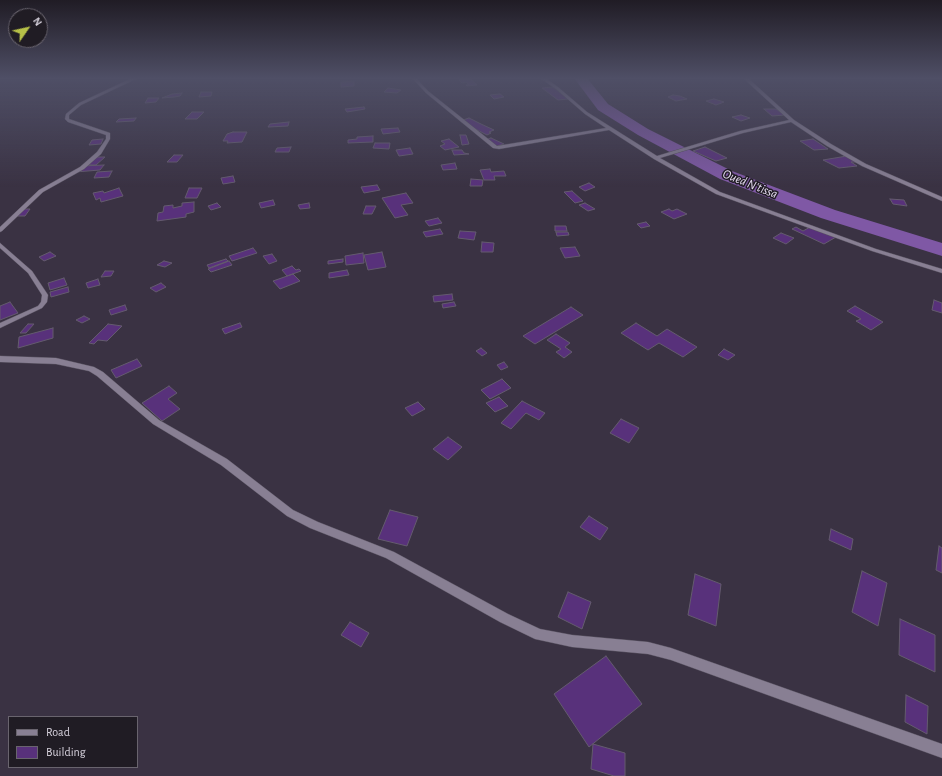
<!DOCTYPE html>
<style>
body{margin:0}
#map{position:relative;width:942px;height:776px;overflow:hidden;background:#3a3243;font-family:"Alegreya Sans",sans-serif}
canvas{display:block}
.legend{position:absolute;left:8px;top:716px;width:130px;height:52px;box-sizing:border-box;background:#201c24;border:1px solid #69646e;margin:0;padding:5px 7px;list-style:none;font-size:12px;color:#d6d1dc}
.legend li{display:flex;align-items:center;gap:8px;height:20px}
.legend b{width:20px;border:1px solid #69646e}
.north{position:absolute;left:8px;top:8px;width:40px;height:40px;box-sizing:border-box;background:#201c24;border:1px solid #69646e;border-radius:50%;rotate:56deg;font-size:11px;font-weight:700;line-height:16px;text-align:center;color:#d6d1dc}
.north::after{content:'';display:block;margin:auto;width:14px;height:18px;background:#b7c148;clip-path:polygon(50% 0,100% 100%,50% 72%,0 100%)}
</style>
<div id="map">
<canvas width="942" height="776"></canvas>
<ul class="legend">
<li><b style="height:5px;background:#887f93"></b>Road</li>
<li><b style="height:11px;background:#58317b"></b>Building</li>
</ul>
<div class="north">N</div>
</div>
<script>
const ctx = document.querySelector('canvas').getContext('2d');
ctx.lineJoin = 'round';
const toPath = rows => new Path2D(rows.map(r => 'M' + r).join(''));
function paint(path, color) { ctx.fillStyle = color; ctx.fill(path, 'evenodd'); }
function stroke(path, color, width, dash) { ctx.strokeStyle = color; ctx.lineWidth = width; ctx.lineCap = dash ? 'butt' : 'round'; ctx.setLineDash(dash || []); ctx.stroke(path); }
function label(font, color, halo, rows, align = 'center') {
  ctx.font = font + ' "Alegreya Sans",sans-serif'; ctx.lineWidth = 3; ctx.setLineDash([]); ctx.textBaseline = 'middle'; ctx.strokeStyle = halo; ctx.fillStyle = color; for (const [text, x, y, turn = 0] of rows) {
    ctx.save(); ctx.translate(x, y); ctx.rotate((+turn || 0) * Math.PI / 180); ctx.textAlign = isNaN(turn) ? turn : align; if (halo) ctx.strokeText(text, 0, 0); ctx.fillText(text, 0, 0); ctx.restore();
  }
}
paint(toPath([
 [574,78,587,78,608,104,648,129,732,171,835,210,942,243,942,256,821,218,720,179,638,135,598,110,574,78]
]), '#7f58a5');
const building = toPath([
 [470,78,477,85,467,86,466,85,469,85,466,82,462,83,459,80,470,78],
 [354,81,354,86,341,87,341,82,354,81],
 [553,87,568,99,558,100,542,88,553,87],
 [388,88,401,90,397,93,384,92,388,88],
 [201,92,212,92,211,96,199,97,201,92],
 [182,93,180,96,174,97,162,98,172,94,182,93],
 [500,94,504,97,494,99,490,95,500,94],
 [673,95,680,96,687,99,676,101,668,97,673,95],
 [148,98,159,98,156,102,145,103,148,98],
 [714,99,724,102,716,105,706,101,714,99],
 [364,107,365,109,347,112,345,109,364,107],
 [764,109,776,109,785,115,772,116,764,109],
 [192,112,204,112,197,119,185,119,192,112],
 [741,115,750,118,741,121,732,117,741,115],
 [136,118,134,121,116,122,119,119,136,118],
 [469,118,481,124,494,130,489,132,491,133,487,135,460,121,469,118],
 [289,122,288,126,268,127,270,124,289,122],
 [398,128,400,132,383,134,381,129,398,128],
 [233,132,247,132,242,142,227,143,228,141,223,141,227,134,233,132],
 [460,135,466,135,469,144,462,145,460,135],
 [373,136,373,142,348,143,348,140,357,139,357,137,373,136],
 [491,138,504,144,497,146,484,140,491,138],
 [103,139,101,144,89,145,92,140,103,139],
 [449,139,459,147,445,150,440,146,445,144,441,141,449,139],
 [813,139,828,149,814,150,800,141,813,139],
 [375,143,390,143,389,149,373,148,375,143],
 [291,147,289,152,275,152,277,148,291,147],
 [705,147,727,158,716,161,693,151,705,147],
 [410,148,413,154,399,156,396,150,410,148],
 [452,150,462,150,464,153,469,154,454,155,452,150],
 [174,155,183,155,177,162,167,162,174,155],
 [847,156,857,162,851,162,857,166,839,168,823,160,847,156],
 [95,157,105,157,96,165,85,165,95,157],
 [455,163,457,169,443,170,441,165,455,163],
 [104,165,100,170,75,172,81,166,104,165],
 [490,169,491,172,504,171,506,176,494,176,495,180,484,180,480,170,490,169],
 [112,171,109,177,94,178,97,172,112,171],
 [233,176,235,182,223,184,221,178,233,176],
 [471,179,483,180,482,186,470,186,471,179],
 [589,183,595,187,585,191,579,187,589,183],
 [377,185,380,190,364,193,361,187,377,185],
 [119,188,123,196,101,202,100,198,96,200,93,193,103,191,104,193,119,188],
 [189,188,202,188,197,198,185,198,189,188],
 [572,191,583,201,575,203,564,192,572,191],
 [406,193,413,203,401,205,408,215,395,218,382,198,406,193],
 [890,199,904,200,907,206,893,204,890,199],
 [273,200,275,205,261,208,259,203,273,200],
 [194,202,194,212,186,214,186,217,157,221,158,213,163,212,164,206,173,205,173,208,182,206,182,203,194,202],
 [217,203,221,207,211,210,208,206,217,203],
 [309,203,310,208,300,209,298,205,309,203],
 [585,203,595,209,588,211,579,205,585,203],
 [366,206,376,206,372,214,363,214,366,206],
 [21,209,30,209,25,216,16,216,21,209],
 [669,209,672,211,677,209,687,214,674,219,661,212,669,209],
 [438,218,442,223,429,226,425,221,438,218],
 [646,222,650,226,641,228,637,224,646,222],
 [555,226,566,226,567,231,555,231,555,226],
 [812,226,836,237,824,244,792,229,796,227,803,231,812,226],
 [440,229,443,234,426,237,423,232,440,229],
 [460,231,476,232,474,240,458,238,460,231],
 [556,232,568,232,569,235,557,236,556,232],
 [781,233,794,238,786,244,773,238,781,233],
 [482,242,494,243,493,252,481,252,482,242],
 [575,247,580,256,565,258,560,248,575,247],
 [253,248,257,253,232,261,229,256,253,248],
 [50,252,56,256,44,261,39,257,50,252],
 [382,252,386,267,368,270,364,255,382,252],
 [363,253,364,263,346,265,345,256,363,253],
 [272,254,277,261,269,264,263,256,272,254],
 [226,259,228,261,209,268,207,265,226,259],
 [343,259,343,262,328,264,328,261,343,259],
 [164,261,172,263,165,267,157,265,164,261],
 [229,261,232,265,211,272,208,269,229,261],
 [292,266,296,270,299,269,301,271,287,276,282,270,292,266],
 [347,270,349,275,329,278,329,273,347,270],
 [105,271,114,271,111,276,101,277,105,271],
 [293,274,300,281,280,289,273,281,293,274],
 [64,278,67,285,50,290,48,283,64,278],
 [98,279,100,285,88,288,86,283,98,279],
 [161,283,166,287,156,292,150,288,161,283],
 [68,287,69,292,51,297,50,292,68,287],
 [452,294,453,300,434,302,433,296,452,294],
 [934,300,942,303,942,313,932,310,934,300],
 [10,302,18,313,0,320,0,306,10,302],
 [454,302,456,306,443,308,442,304,454,302],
 [125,305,127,310,111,315,109,310,125,305],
 [855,306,883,322,871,330,856,321,861,319,847,311,855,306],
 [571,307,583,315,535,344,523,336,571,307],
 [84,316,90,319,82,323,76,320,84,316],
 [240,323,242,327,225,334,222,329,240,323],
 [636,323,657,336,667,329,697,347,683,357,659,343,648,350,621,333,636,323],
 [28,324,34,324,26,333,20,333,28,324],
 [108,324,122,326,107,341,98,340,94,344,89,343,108,324],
 [53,328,53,338,18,348,19,337,53,328],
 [556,334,570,343,565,347,572,352,564,358,556,352,561,349,547,340,556,334],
 [481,348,487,353,482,356,476,351,481,348],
 [724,349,735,355,728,360,718,355,724,349],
 [137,359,142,366,116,378,111,370,137,359],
 [504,362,508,367,501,370,497,365,504,362],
 [502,379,511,388,490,399,481,390,502,379],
 [169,386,177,393,168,399,180,409,162,421,142,403,169,386],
 [499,397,508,406,495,412,486,403,499,397],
 [522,401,545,413,539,420,526,413,511,429,501,423,522,401],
 [418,402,425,409,412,416,405,408,418,402],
 [621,419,639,428,629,443,610,433,621,419],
 [448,437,462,447,448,460,433,449,448,437],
 [390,510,418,517,407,546,378,539,390,510],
 [589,516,608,528,600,540,580,527,589,516],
 [831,529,853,539,851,550,829,540,831,529],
 [939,546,942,548,942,573,936,570,939,546],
 [862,571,887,583,878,626,852,612,862,571],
 [695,574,721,584,716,626,688,615,695,574],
 [568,592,591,602,582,629,558,617,568,592],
 [900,619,935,635,935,672,899,655,900,619],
 [350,622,369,633,361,647,341,635,350,622],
 [606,656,642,704,589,747,554,694,606,656],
 [906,695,928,706,927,734,905,722,906,695],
 [593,744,625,753,625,776,614,776,591,769,593,744]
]);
paint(building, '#58317b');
stroke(building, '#645b6e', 1);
const street = toPath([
 [132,78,138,78,81,105,69,115,69,119,72,120,110,133,110,139,101,154,84,169,43,192,2,231,0,232,0,227,39,190,80,167,97,152,106,139,106,135,68,122,65,119,66,114,79,103,132,78],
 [412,78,416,78,428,91,497,146,606,128,585,114,556,89,540,78,545,78,558,87,587,112,657,156,740,131,789,120,743,78,748,78,794,120,831,144,866,164,942,197,942,201,862,166,827,146,791,122,743,133,660,158,720,192,876,249,942,269,942,273,872,251,716,194,654,159,609,130,499,149,493,148,426,93,412,78],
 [0,243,32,271,48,295,47,302,42,308,0,328,0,323,38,306,41,302,42,295,28,273,0,248,0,243],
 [0,356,56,358,94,367,103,372,159,420,227,459,293,510,318,522,394,552,508,614,540,629,572,635,648,642,671,648,942,744,942,758,671,660,648,654,572,647,535,639,500,622,386,558,310,528,287,516,221,465,153,424,97,376,89,371,56,364,0,362,0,356]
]);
stroke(street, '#57515f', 1);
paint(street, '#887f93');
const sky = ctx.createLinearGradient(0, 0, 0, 187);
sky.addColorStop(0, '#201c25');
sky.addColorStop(0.42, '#4f4f66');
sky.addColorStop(1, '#4f4f6600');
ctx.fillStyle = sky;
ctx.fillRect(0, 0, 942, 187);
label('italic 13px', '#e7ddf3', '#201c24', [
 ["Oued N'tissa",750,184,22]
]);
</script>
